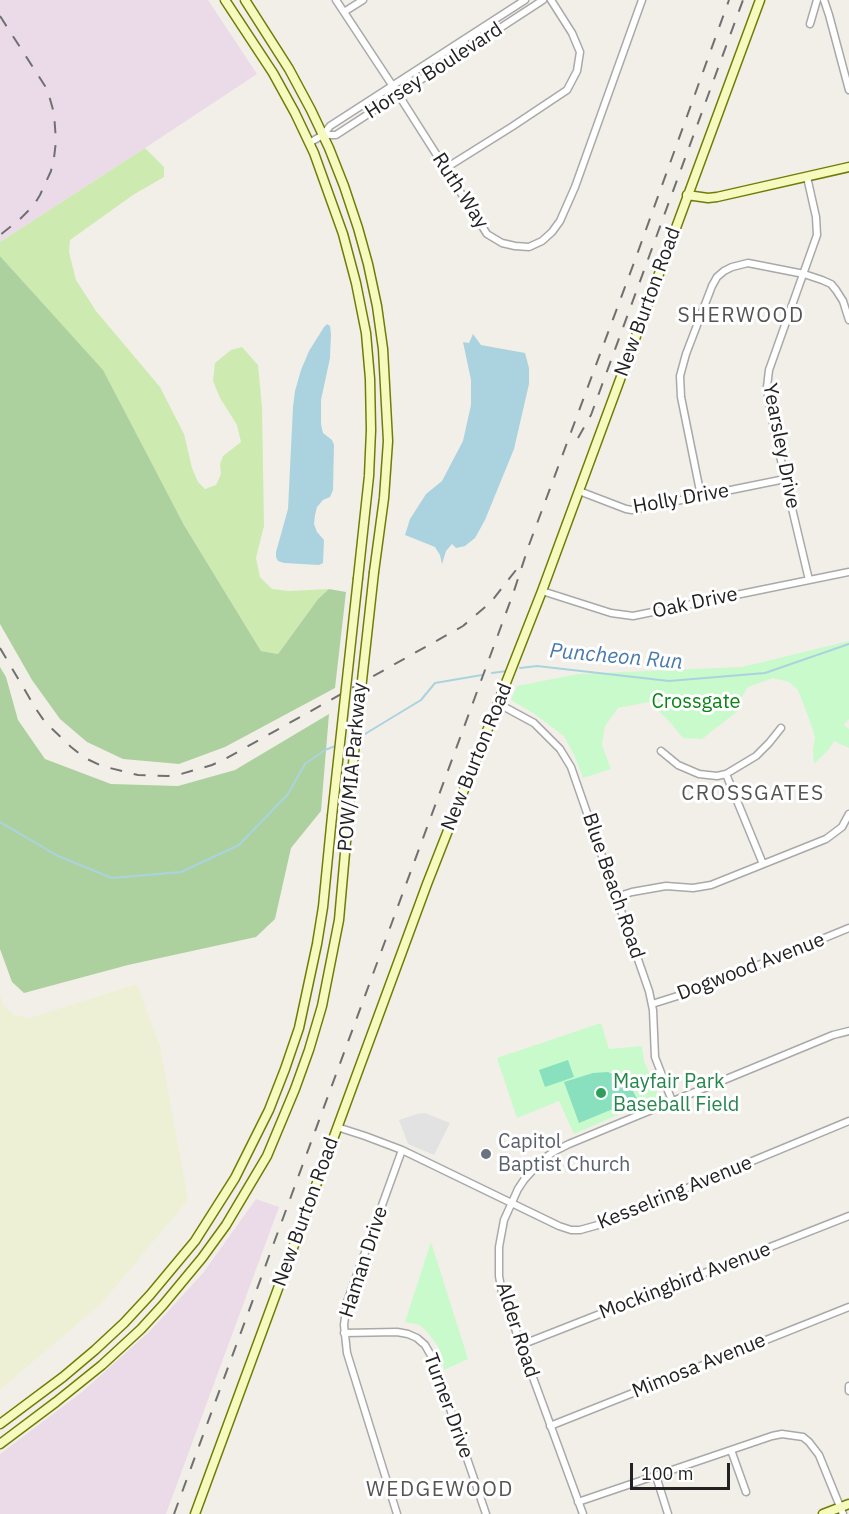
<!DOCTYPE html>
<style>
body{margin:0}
#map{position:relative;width:849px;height:1514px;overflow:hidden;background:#f2efe9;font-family:"IBM Plex Sans",sans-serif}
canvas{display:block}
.scale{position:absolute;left:630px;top:1463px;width:100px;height:27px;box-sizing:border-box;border:3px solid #222;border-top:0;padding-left:8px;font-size:18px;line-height:21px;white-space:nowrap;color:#222;-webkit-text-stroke:4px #fff;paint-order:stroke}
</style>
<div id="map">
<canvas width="849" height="1514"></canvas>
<div class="scale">100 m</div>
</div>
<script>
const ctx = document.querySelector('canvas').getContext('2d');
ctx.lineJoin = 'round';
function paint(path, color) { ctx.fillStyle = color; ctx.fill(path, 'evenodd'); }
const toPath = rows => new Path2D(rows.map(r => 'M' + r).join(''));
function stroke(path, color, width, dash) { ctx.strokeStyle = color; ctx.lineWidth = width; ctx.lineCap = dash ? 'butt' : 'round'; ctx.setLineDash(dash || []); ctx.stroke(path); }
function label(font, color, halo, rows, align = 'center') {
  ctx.font = font + ' "IBM Plex Sans",sans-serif'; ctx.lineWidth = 6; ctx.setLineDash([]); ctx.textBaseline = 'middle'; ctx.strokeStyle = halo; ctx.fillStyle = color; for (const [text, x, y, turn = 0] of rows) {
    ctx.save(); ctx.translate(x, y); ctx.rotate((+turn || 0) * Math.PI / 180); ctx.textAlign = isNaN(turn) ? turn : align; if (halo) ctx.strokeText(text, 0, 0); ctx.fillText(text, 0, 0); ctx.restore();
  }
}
paint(toPath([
 [0,0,208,0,257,74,145,148,0,242],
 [256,1199,279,1207,166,1514,0,1514,0,1454,82,1392,150,1331,203,1273]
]), '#ebdbe8');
paint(toPath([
 [137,984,160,1046,188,1200,103,1302,0,1390,0,994,3,1004,14,1015,29,1018]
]), '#eef0d5');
paint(toPath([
 [145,148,164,167,164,177,133,195,70,240,69,252,76,280,96,311,160,387,184,434,192,468,198,482,205,489,216,485,221,474,220,464,223,456,241,442,237,425,220,398,213,381,215,363,231,350,242,347,258,365,262,407,264,526,256,558,260,577,272,589,289,591,329,589,318,599,278,654,261,651,184,525,103,371,0,256,0,242]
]), '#cdebb0');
paint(toPath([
 [0,256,103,370,184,525,261,651,278,654,318,599,329,589,346,592,335,688,225,747,179,764,123,759,87,742,60,719,32,680,0,624],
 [0,667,6,677,18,720,45,759,111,784,178,786,235,770,329,714,321,811,291,848,275,919,256,937,128,965,24,993,12,982,0,949]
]), '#add19e');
paint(toPath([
 [849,641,849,719,844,725,849,729,849,748,834,741,829,749,814,764,813,749,815,738,811,724,798,690,789,682,773,678,748,687,738,703,739,710,702,739,683,738,668,720,649,702,618,708,605,726,602,745,611,769,583,778,575,757,564,736,533,713,511,700,517,686,578,674,742,667],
 [601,1023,609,1049,642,1046,644,1061,657,1091,656,1098,574,1134,559,1101,517,1118,497,1058],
 [431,1242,468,1359,444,1370,442,1357,438,1346,427,1332,420,1325,405,1322]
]), '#c8facc');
paint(toPath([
 [568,1060,574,1077,545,1087,539,1070],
 [608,1072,622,1079,631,1087,637,1099,579,1123,564,1082,593,1073]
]), '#88e0be');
paint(toPath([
 [425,1113,450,1123,434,1155,408,1144,399,1120,417,1114]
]), '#e2e2e2');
paint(toPath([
 [327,324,330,326,331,334,330,358,321,400,321,424,323,433,332,440,334,445,333,490,330,497,323,500,317,507,315,515,314,524,317,532,324,540,323,563,319,565,284,563,278,561,276,557,276,552,288,509,293,407,295,391,301,370,309,351,324,327],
 [473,334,481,345,525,353,529,368,529,384,514,449,485,520,475,538,465,546,456,548,452,544,446,551,442,564,440,555,435,547,405,535,410,519,426,494,442,481,463,441,471,405,471,380,463,342,469,343]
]), '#aad3df');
stroke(toPath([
 [520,668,537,666,669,681,765,673,849,644],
 [492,673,507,671],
 [360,737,421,700,435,683,482,675],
 [0,822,58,856,112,878,181,872,239,845,288,794,305,764,325,750,338,745]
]), '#aad3df', 2);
const street = toPath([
 [336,0,398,94,487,234,502,243,515,246,529,247,542,241,552,232,560,221,575,187,642,0],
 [824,0,829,15,849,90],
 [344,12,363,0],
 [810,24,817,0],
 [323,135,336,135,543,0],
 [309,143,323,135,330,126,525,0],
 [446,168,513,126,567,90,577,71,580,52,572,33,551,0],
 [807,177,816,217,817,235,769,370,767,387,770,409,785,479,809,580],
 [579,491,626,509,632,510,785,479],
 [701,496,681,397,680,376,686,354,712,286,717,277,724,271,732,267,748,263,804,274,822,280,831,284,836,290,843,301,849,320],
 [542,591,611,613,633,616,849,572],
 [499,704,534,723,560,749,571,767,649,991,653,1010,655,1057,672,1101],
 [661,751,678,765,699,774,717,776,726,774,756,756,769,743,781,728],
 [726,774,763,864],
 [616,897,632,892,666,886,693,888,711,885,826,839,842,827,849,814],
 [652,1004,700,989,849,928],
 [337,1127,365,1136,402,1150,559,1226,571,1230,580,1230,598,1225,849,1121],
 [344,1333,397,1332,408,1334,417,1338,425,1345,433,1359,486,1514],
 [521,1345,849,1216],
 [849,1386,849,1391],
 [550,1426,849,1307],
 [731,1450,746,1492],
 [656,1476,668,1514],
 [578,1502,772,1436,782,1434,803,1437,809,1442,819,1455,843,1514],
 [397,1514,347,1353,344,1325,347,1302,402,1150],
 [583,1514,502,1293,499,1276,499,1247,504,1220,518,1189,524,1180,543,1159,555,1151,569,1144,833,1035,849,1031]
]);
const secondary = toPath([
 [225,0,273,73,295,113,314,153,343,234,356,283,366,333,370,379,371,430,369,476,358,578],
 [245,0,289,69,311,110,329,148,344,186,358,228,368,264,377,306,383,349,388,441,384,498,374,572],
 [687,195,708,198,717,197,849,167],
 [0,1424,63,1377,95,1350,124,1323,150,1295,195,1241,235,1178,269,1110,285,1069,299,1028,317,944,323,907,332,816],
 [0,1444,56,1402,102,1365,141,1329,163,1305,202,1258,226,1225,267,1156,295,1089,309,1050,322,1006,339,920,349,808],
 [195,1514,427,884,542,591,760,0],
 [823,1514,849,1504]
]);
stroke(street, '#a9a9a9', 9);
stroke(secondary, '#707d05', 11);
stroke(street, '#fff', 6);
stroke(secondary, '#f7fabf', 8);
stroke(toPath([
 [0,16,45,86,50,99,54,113,56,141,54,158,51,171,40,195,34,205,19,220,0,235],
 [578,438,591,415,743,0],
 [0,648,36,709,45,722,71,747,85,758,102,766,138,775,168,776,181,774,212,765,225,759,463,626,491,602,516,570],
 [174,1514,513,594,529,545,635,260,729,0]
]), '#707070', 2, [12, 12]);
const secondaryBridge = toPath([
 [349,808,354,753,374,572],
 [332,816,358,578]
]);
stroke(secondaryBridge, '#707d05', 11, []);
stroke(secondaryBridge, '#f7fabf', 8);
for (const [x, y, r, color] of [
 [601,1093,6,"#2e9e5b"],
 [486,1154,6,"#6b7280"]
]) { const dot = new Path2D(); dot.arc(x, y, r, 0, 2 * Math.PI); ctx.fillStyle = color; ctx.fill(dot); stroke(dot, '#fff', 2); }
label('20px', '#222', '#fff', [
 ["Horsey Boulevard",434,71,-33],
 ["Ruth Way",460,191,57],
 ["New Burton Road",648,302,-70],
 ["Yearsley Drive",781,446,79],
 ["Holly Drive",681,499,-10],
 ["Oak Drive",695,603,-12],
 ["New Burton Road",477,757,-68],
 ["POW/MIA Parkway",353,767,-85],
 ["Blue Beach Road",613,886,71],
 ["Dogwood Avenue",751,967,-21],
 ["Kesselring Avenue",675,1193,-22],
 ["New Burton Road",306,1212,-70],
 ["Haman Drive",364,1262,-72],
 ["Mockingbird Avenue",685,1281,-21],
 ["Alder Road",517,1330,72],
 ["Mimosa Avenue",699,1366,-22],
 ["Turner Drive",448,1406,70]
]);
label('20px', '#0c8416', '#fff', [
 ["Crossgate",696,702]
]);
label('20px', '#27864d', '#fff', [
 ["Mayfair Park",613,1082],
 ["Baseball Field",613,1105]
], 'left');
label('20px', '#5b616d', '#fff', [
 ["Capitol",498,1142],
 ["Baptist Church",498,1165]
], 'left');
ctx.letterSpacing = '1.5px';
label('21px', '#555', '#fff', [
 ["SHERWOOD",741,316],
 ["CROSSGATES",753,794],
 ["WEDGEWOOD",440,1490]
]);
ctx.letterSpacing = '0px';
label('italic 21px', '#4a7aab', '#fff', [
 ["Puncheon Run",616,657,5]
]);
</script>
